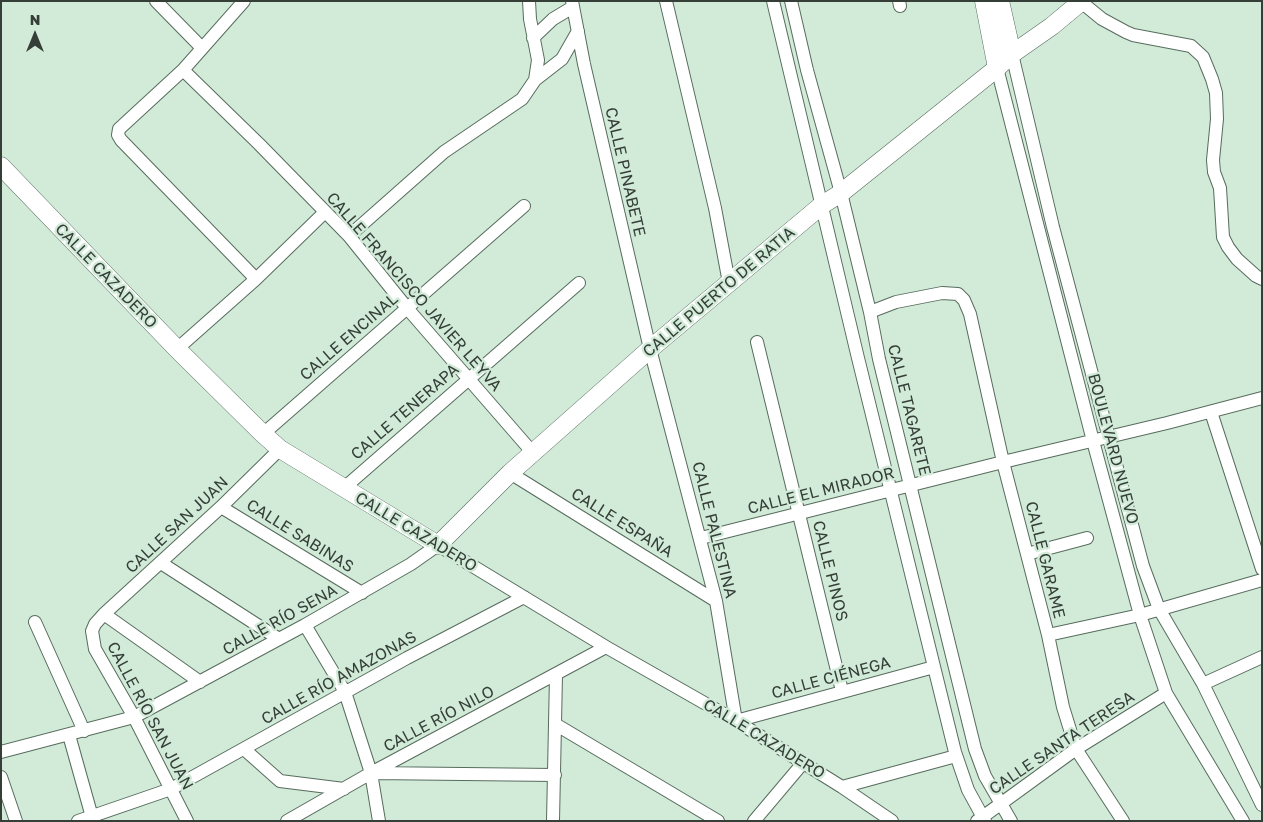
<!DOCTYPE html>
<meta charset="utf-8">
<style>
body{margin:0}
#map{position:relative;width:1263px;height:822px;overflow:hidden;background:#d2ebd9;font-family:"Golos Text",sans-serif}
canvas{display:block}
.frame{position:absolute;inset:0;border:2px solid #353f38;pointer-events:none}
.north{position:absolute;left:10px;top:10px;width:50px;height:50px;-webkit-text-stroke:4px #d2ebd9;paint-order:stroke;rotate:0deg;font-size:14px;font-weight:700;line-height:20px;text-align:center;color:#353f38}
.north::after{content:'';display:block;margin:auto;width:18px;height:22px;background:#353f38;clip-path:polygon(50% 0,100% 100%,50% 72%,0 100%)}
</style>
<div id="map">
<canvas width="1263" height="822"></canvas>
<div class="frame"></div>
<div class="north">N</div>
</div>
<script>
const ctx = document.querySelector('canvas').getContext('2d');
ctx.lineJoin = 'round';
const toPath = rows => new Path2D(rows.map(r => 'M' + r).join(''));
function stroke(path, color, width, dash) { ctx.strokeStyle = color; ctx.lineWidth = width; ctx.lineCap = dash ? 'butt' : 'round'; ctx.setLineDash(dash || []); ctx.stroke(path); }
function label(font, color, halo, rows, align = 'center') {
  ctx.font = font + ' "Golos Text",sans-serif'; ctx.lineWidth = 4.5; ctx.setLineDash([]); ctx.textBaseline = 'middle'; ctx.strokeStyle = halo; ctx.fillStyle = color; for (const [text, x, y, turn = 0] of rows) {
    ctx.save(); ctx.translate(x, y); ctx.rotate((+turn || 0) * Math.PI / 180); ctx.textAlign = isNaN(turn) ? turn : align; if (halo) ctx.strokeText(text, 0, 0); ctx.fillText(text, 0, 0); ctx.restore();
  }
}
const street = toPath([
 [156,1,202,48],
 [244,1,183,70,119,129,118,135,121,140,256,279],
 [529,1,530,19,538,60,535,80],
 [572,1,584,64,650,349,716,601,736,721],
 [666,1,715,208,729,283],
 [773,1,858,358,955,752,968,790,985,821],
 [791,1,807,70,841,193,870,312,879,359,975,749,985,776,1011,821],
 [899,1,900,6],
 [1080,1,1102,19,1126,32,1133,35,1191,46,1203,57,1212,79,1216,93,1217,119,1213,160,1214,172,1220,188,1223,237,1228,247,1237,259,1256,276,1262,279],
 [533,38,553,19,573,7],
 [1012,54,1053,227,1143,566,1159,609,1203,684,1262,805],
 [997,68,1093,441,1140,615,1166,693,1243,821],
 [183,70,259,144,349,236,407,308,533,453],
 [349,236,444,152,522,99,535,80,562,59,578,31],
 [870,312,896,302,942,293,958,294,964,300,970,314,1003,462,1048,635,1063,707,1076,749,1123,821],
 [757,342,842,691],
 [177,349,256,279,325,212],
 [1211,412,1262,569],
 [263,434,524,206],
 [510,473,716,601],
 [344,488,579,283],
 [221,507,362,593],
 [701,538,1003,462,1167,423,1262,398],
 [1027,554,1087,538],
 [161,563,279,639],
 [104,614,200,682],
 [35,622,84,731],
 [305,625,345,692,371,773,379,821],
 [1048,635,1140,615,1262,580],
 [1203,684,1262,657],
 [736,721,934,667],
 [555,724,718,821],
 [69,735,92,817],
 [244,749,280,781,344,789],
 [1,752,134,717,305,625,411,564,438,545,606,647,736,721,842,787,892,821],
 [372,773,555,775],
 [1,777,16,821],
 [842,787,956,756],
 [78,821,171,789,407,658,524,597],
 [187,821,134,717,95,649,92,631,95,624,104,614,221,507,280,449],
 [287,821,371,773,606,647],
 [553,821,556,675],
 [754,821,803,763],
 [977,821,1076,749,1166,693]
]);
const secondary = toPath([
 [984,1,997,68],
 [1000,1,1012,54],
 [1,166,177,349,263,434,280,449,438,545,510,473,650,349,822,205,841,193,997,68,1012,54,1052,26,1082,1]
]);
stroke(street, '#576c5d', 14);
stroke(secondary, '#576c5d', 19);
stroke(street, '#fff', 12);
stroke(secondary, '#fff', 18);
label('16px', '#353f38', '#d2ebd9', [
 ["CALLE PINABETE",625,172,77],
 ["CALLE CAZADERO",106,276,46],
 ["CALLE FRANCISCO JAVIER LEYVA",414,292,49],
 ["CALLE PUERTO DE RATIA",719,292,-40],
 ["CALLE ENCINAL",349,337,-41],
 ["CALLE TAGARETE",909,410,76],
 ["CALLE TENERAPA",405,412,-41],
 ["BOULEVARD NUEVO",1113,449,75],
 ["CALLE EL MIRADOR",821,491,-14],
 ["CALLE ESPAÑA",622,523,32],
 ["CALLE SAN JUAN",177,525,-43],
 ["CALLE PALESTINA",714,530,76],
 ["CALLE CAZADERO",416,532,31],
 ["CALLE SABINAS",300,536,32],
 ["CALLE GARAME",1045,560,76],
 ["CALLE PINOS",830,571,76],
 ["CALLE RÍO SENA",280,620,-29],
 ["CALLE RÍO AMAZONAS",339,678,-29],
 ["CALLE CIÉNEGA",831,678,-15],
 ["CALLE RÍO SAN JUAN",150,716,62],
 ["CALLE RÍO NILO",439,719,-28],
 ["CALLE CAZADERO",764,739,31],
 ["CALLE SANTA TERESA",1062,743,-34]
]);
</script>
